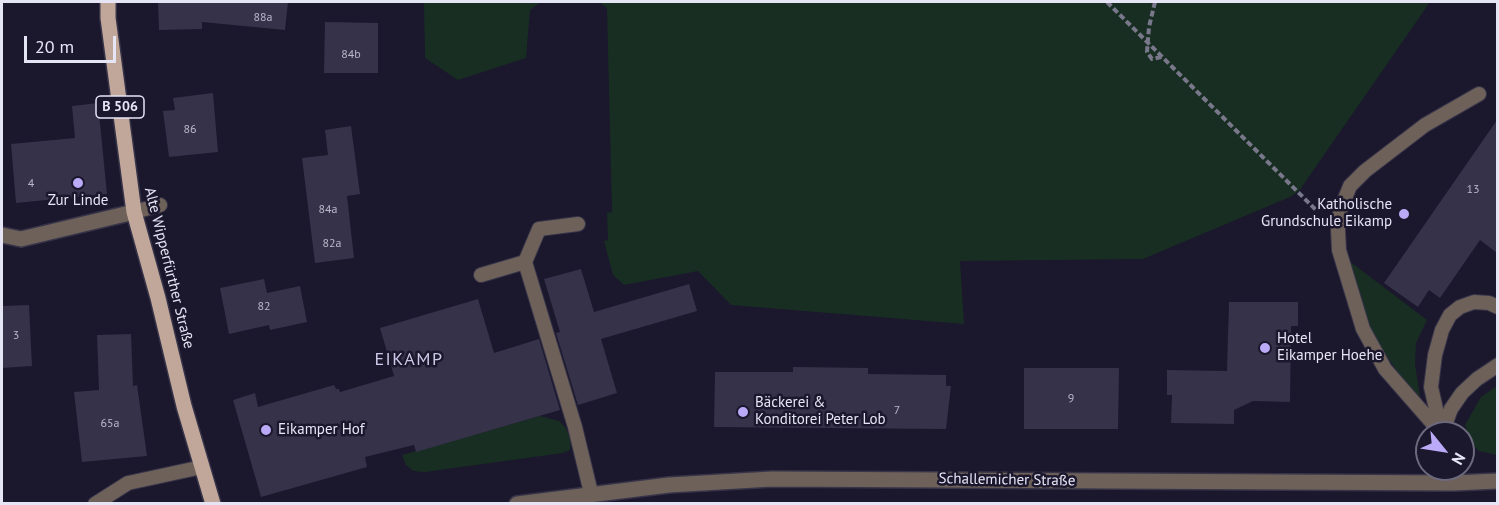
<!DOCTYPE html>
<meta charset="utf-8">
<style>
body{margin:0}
#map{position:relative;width:1499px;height:505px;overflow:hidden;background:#1b172d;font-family:"PT Sans",sans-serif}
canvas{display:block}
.frame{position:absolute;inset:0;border:3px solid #e6e5f5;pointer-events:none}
.north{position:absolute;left:1415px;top:421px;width:60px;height:60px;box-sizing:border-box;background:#1b172d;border:2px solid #6c697d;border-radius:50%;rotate:120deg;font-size:16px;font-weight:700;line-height:24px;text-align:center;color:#e6e5f5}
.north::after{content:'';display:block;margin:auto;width:21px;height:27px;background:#baaaf7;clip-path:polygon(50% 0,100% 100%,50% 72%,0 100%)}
.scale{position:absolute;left:24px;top:36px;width:92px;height:27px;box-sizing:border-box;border:3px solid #e6e5f5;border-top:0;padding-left:8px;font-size:18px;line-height:21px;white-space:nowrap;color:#e6e5f5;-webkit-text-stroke:4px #1b172d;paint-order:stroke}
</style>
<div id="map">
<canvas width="1499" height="505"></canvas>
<div class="frame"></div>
<div class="north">N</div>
<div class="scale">20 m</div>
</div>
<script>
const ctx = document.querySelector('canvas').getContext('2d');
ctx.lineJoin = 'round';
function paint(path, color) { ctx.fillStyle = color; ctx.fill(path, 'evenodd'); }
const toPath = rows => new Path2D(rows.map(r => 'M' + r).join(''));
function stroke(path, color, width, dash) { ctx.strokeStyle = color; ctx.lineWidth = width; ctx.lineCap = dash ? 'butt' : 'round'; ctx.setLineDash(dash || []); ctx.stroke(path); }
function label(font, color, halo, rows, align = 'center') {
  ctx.font = font + ' "PT Sans",sans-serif'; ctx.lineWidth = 5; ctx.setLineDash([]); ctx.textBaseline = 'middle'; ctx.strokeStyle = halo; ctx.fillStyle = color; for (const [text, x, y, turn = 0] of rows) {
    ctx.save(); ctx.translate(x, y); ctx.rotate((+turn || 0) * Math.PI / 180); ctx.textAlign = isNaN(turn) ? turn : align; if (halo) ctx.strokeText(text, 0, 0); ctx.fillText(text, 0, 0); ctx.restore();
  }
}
paint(toPath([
 [424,2,541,2,530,10,526,58,458,80,425,58],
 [599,2,1430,2,1299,191,1290,197,1143,259,960,261,964,324,731,305,698,271,624,285,613,275,604,241,608,240,607,213,612,212,607,8],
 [1348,262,1352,263,1427,320,1416,343,1415,364,1420,397,1411,391,1374,338],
 [1497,386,1498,455,1497,455,1479,451,1470,442,1465,425,1481,397],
 [540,416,559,421,566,428,571,441,570,450,563,453,425,472,413,471,406,465,402,455]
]), '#182e22');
paint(toPath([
 [158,2,288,2,285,30,202,22,202,29,159,30],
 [325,22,378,23,378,73,324,73],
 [213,93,218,152,169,157,163,111,175,110,173,98],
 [98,103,107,194,16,203,11,144,75,138,72,106],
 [1497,120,1497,253,1480,240,1440,298,1429,290,1418,307,1384,283],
 [351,126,360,194,347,196,354,258,315,263,302,158,328,155,325,130],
 [581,269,594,312,689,284,697,311,601,339,617,393,578,405,556,333,560,332,544,279],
 [264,279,267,293,300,286,307,322,270,330,269,325,229,334,220,288],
 [478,299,494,353,539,339,560,410,416,452,414,445,365,457,367,467,261,497,233,400,255,393,258,407,334,385,336,389,339,389,340,392,394,376,380,328],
 [1229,302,1298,302,1298,326,1291,326,1290,402,1253,401,1234,410,1234,424,1171,423,1172,395,1167,395,1167,370,1227,371],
 [29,305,32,366,2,368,2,306],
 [131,334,133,386,137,385,147,456,82,462,74,392,99,390,97,335],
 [793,367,868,368,868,374,946,375,946,386,951,386,946,429,714,427,715,372,793,372],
 [1024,368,1119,368,1118,429,1024,429]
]), '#35324a');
const service = toPath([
 [134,212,160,205],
 [578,224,539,229,525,262,575,427,591,493],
 [481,275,525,262],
 [1441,431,1431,387,1435,355,1442,330,1450,315,1460,307,1474,302,1489,303,1498,307],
 [1441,433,1385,369,1363,329,1339,250,1338,230,1340,211,1350,186,1365,171,1425,125,1479,94],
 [1442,433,1451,409,1462,393,1477,379,1498,365],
 [1450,469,1454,483],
 [95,504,128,483,202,467]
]);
const minor = toPath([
 [2,235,21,239,134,212]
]);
const tertiary = toPath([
 [517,504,669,485,772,479,1454,483,1498,481]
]);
const primary = toPath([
 [108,2,108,18,134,212,158,298,184,406,213,504]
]);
stroke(service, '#373449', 16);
stroke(minor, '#373449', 18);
stroke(tertiary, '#373449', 18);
stroke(primary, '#373449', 18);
stroke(toPath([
 [1107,2,1317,211],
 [1155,2,1149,27,1147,52,1152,59,1162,57]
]), '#79778a', 4, [6, 3]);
stroke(service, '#6d6159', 14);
stroke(minor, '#6d6159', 15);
stroke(tertiary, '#6d6159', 15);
stroke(primary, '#c1a799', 15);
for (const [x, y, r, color] of [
 [78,183,6,"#baaaf7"],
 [1404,214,6,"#baaaf7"],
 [1265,348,6,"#baaaf7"],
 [743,412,6,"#baaaf7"],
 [266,430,6,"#baaaf7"]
]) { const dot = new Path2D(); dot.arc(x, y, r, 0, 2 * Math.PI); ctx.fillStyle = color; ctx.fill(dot); stroke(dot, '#1b172d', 2); }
label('12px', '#bab8ca', null, [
 ["88a",263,18],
 ["84b",351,55],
 ["86",190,130],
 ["4",31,184],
 ["13",1473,190],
 ["84a",328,210],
 ["82a",332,244],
 ["82",264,307],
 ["3",16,336],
 ["9",1071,399],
 ["7",897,411],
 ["65a",110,424]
]);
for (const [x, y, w] of [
 [120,107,48]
]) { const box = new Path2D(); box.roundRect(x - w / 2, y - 11, w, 22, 4.5); ctx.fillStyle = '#1b172d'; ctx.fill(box); stroke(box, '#e6e5f5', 1.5); }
label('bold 14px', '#e6e5f5', null, [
 ["B 506",120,107]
]);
label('15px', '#e6e5f5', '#1b172d', [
 ["Zur Linde",78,201,"center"],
 ["Katholische",1392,205,"right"],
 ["Grundschule Eikamp",1392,222,"right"],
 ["Hotel",1277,339],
 ["Eikamper Hoehe",1277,356],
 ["Bäckerei &",755,403],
 ["Konditorei Peter Lob",755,420],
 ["Eikamper Hof",278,430]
], 'left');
label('15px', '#e6e5f5', '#1b172d', [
 ["Alte Wipperfürther Straße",169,268,76],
 ["Schallemicher Straße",1007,480,1]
]);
ctx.letterSpacing = '1.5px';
label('18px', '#cdcae9', '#1b172d', [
 ["EIKAMP",409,360]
]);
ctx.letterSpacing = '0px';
</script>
